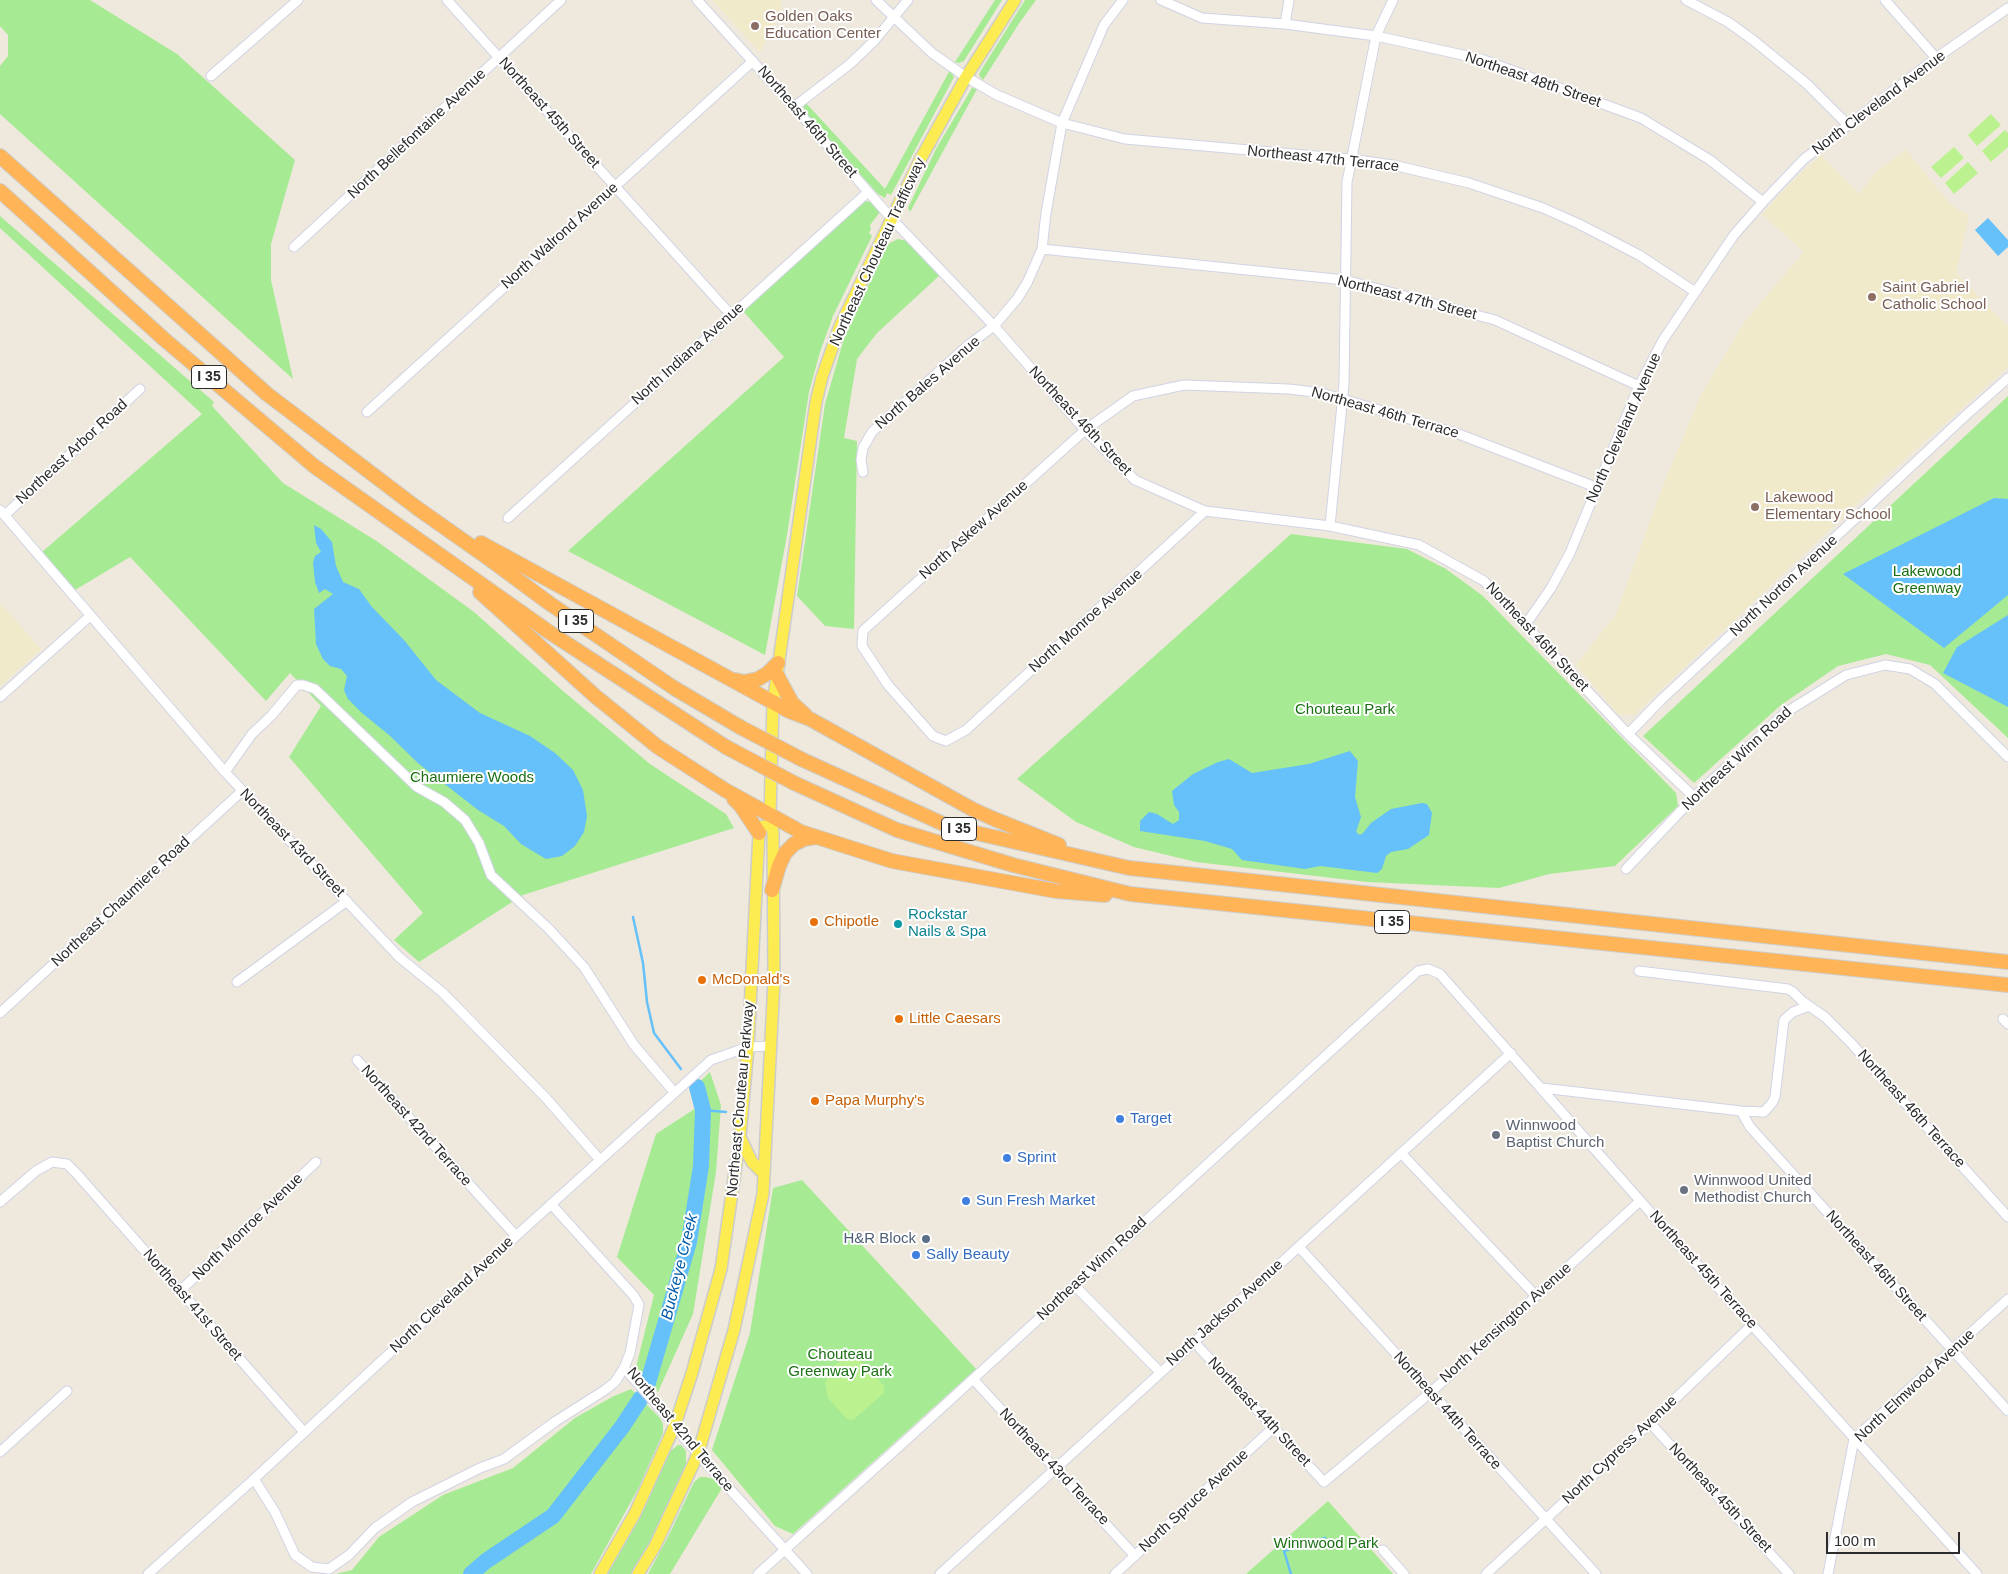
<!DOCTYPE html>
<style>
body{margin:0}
#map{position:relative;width:2008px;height:1574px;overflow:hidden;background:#eee9dc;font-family:Arial,sans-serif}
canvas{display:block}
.scale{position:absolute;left:1826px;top:1532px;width:134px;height:22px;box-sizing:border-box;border:2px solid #2b2b2b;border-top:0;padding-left:6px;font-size:15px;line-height:18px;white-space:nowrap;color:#2b2b2b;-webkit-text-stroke:4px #fff;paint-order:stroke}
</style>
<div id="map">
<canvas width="2008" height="1574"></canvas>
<div class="scale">100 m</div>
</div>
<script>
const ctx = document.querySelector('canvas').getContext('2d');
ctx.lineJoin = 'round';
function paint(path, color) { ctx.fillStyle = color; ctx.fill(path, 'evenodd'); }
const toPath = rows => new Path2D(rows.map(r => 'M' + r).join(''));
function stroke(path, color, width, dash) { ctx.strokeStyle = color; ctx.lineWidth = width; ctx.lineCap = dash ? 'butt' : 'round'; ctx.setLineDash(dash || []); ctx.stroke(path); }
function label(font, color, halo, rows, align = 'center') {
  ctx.font = font + ' Arial,sans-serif'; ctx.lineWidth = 4; ctx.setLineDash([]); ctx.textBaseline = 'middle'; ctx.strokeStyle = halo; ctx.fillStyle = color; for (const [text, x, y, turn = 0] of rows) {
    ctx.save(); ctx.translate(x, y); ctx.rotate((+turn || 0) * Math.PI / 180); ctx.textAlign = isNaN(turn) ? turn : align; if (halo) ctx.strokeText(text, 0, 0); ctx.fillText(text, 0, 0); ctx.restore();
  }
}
paint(toPath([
 [712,0,782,0,781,13,760,52],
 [1906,150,1951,205,1969,216,1956,273,2008,327,2008,367,1885,477,1634,715,1618,714,1576,665,1616,614,1666,478,1701,395,1746,320,1804,252,1762,214,1789,185,1821,155,1859,194,1877,171],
 [0,603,41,649,0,686]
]), '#f1eaca');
paint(toPath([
 [0,0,90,0,177,54,295,160,271,244,271,280,293,379,0,114,0,66,8,56,8,35,0,26],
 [995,0,1002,0,964,61,959,63,955,62],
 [1025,0,1036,0,1020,22,983,80,979,75,980,72],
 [950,70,954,77,891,195,887,193,885,198,878,194,804,112,804,106,806,103,885,189],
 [972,88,977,89,910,212,908,208,936,149],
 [863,201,872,202,880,212,870,225,871,229,869,233,872,236,833,316,820,352,809,392,787,535,765,655,568,551,784,357,742,310],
 [0,216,214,402,212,406,283,483,378,542,474,612,563,691,650,764,726,814,734,828,523,895,419,962,394,940,423,913,289,757,321,706,290,673,266,701,130,557,75,590,42,552,202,414,0,228],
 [898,239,907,241,940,275,877,333,857,359,844,438,857,441,854,629,825,626,797,596,825,404,844,338,858,307,888,244],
 [2008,396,2008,738,1930,665,1886,654,1838,666,1781,705,1694,783,1643,736],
 [1291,534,1407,549,1446,569,1483,596,1676,793,1678,806,1615,866,1549,874,1499,888,1367,882,1196,862,1134,847,1076,822,1017,779],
 [710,1072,721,1105,716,1172,693,1314,658,1392,636,1367,654,1295,617,1257,656,1134,696,1108,691,1090],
 [802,1180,976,1369,793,1534,775,1526,712,1450,750,1333,773,1188],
 [631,1389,660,1418,663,1424,663,1433,638,1489,591,1574,336,1574,352,1570,379,1537,443,1495,513,1468,575,1418,612,1397],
 [678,1445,681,1445,686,1451,686,1466,652,1539,632,1574,606,1574,640,1514,669,1452],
 [700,1477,705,1477,714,1479,722,1488,670,1574,648,1574,669,1535,694,1482],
 [1328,1501,1393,1574,1246,1574]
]), '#a6ea94');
paint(toPath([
 [1991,114,2001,125,1977,146,1968,135],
 [2005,130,2008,133,2008,147,1991,162,1982,151],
 [1954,147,1964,158,1941,178,1931,167],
 [1968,162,1978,173,1954,194,1945,183],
 [848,1355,856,1356,884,1386,884,1393,853,1420,847,1419,828,1398,825,1383,833,1367]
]), '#bbf28f');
paint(toPath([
 [1988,218,2008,240,2008,247,1998,256,1975,230],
 [1994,498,2008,499,2008,595,1944,648,1843,574],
 [314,525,321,529,332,542,336,566,343,582,359,589,372,607,404,640,436,680,480,713,530,736,555,753,573,770,583,790,587,816,584,832,575,846,562,856,546,859,521,844,504,826,478,810,419,764,389,735,362,713,348,699,344,690,347,676,341,669,330,666,323,659,316,644,314,609,333,594,325,589,319,593,315,582,313,563,315,556,321,552,316,543],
 [2008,615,2008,707,1943,673,1957,647],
 [1350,751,1358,761,1355,797,1361,817,1356,832,1360,835,1363,833,1371,823,1391,809,1422,803,1427,804,1432,813,1429,835,1408,849,1391,852,1386,856,1382,869,1377,873,1320,866,1305,869,1242,860,1232,849,1205,841,1140,831,1140,821,1149,812,1157,814,1173,824,1179,820,1179,812,1174,805,1172,791,1193,774,1218,762,1229,759,1252,773,1309,764]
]), '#66c0fa');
stroke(toPath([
 [633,917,643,963,647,1002,654,1033,681,1069],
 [703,1110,726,1112],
 [1291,1574,1284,1551,1325,1538]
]), '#66c0fa', 2.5);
stroke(toPath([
 [647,1386,689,1242,701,1166,703,1110,697,1087],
 [471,1574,486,1561,553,1516,622,1427,641,1398]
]), '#66c0fa', 16);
const minor = toPath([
 [447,0,731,315],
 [697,0,794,107,892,219,994,326,1085,430,1135,480,1205,511,1330,526,1419,545,1484,581,1628,734,1694,797],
 [876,0,932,53,966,77,997,95,1062,123,1125,139,1350,159,1393,165,1469,183,1543,208,1579,224,1639,255,1694,291],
 [1161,0,1202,18,1285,24,1376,36,1481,59,1641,118,1710,160,1763,202],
 [1686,0,1728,22,1753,40,1807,84,1848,125],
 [1885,0,1936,58],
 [1285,24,1289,0],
 [211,76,298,0],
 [794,107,850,64,874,41,908,0],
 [294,247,561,0],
 [1042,249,1345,280,1495,320,1639,386],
 [367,412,753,61],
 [863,472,861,460,863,448,872,432,967,346,994,326,1017,299,1027,283,1042,249,1046,213,1062,123,1104,25,1123,0],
 [0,510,225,772,399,957,442,992,546,1098,600,1160],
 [1205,511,966,730,946,741,933,736,888,685,862,646,863,631,866,628,1085,430,1133,396,1184,385,1289,389,1322,393,1456,433,1598,488],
 [5,515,140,389],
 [508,518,868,192],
 [1330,526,1344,384,1347,182,1376,36,1393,0],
 [1526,624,1551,588,1570,553,1639,386,1663,340,1734,235,1763,202,1804,159,1821,146,1936,58,2008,8],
 [0,697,90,616],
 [1628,734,1661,700,1964,417,2008,378],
 [225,772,252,734,271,716,297,685,303,685,315,689,417,787,444,802,465,820,479,843,491,875,549,929,584,967,634,1045,674,1092],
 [1626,869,1694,797,1785,713,1846,675,1885,665,1910,669,1935,684,2008,757],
 [1639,971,1788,989,1793,992,1802,1001,1825,1017,1851,1043,2008,1217],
 [237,982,347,901],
 [0,1013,242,791],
 [2003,1019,2008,1024],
 [357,1060,516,1236],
 [1542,1088,1741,1111,1764,1112,1772,1103,1775,1097,1784,1020,1793,1012,1809,1006],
 [1741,1111,1750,1127,2008,1411],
 [1401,1153,1536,1296],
 [0,1202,36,1171,52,1162,67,1164,77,1174,304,1432],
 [1299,1247,1596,1574],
 [1074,1285,1160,1372],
 [180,1291,316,1162],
 [1195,1343,1324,1482,1430,1393,1640,1201],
 [624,1368,675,1425,684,1438,707,1464,807,1574],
 [973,1379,1135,1556],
 [1650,1423,1789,1574],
 [0,1452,67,1391],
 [254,1479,275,1512,295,1555,312,1567,329,1569,349,1555,375,1528,412,1502,480,1468,504,1459,556,1421,605,1390,615,1382,624,1368,630,1353,639,1305,634,1296,551,1204],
 [1383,1550,1404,1574],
 [148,1574,254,1479,516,1236,711,1060,748,1047,771,1046],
 [758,1574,924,1424,1418,971,1428,969,1440,974,1666,1230,1977,1574],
 [940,1574,1511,1053],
 [1115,1574,1273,1428],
 [1486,1574,1650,1423,1752,1325],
 [1828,1574,1854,1439,2008,1299]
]);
const major = toPath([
 [740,1137,752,1162,763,1173],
 [600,1574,635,1513,675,1425,692,1373,721,1269,740,1137,748,1047,759,833,763,826],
 [638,1574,655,1546,698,1454,734,1330,763,1194,774,981,773,833,770,814,773,703,816,402,822,377,840,326,920,160,966,77,1015,0]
]);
const highway = toPath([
 [0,156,267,394,417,508,488,558,549,603,674,688,740,727],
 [0,191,165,340,314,466,549,632,726,747],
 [481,543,789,711,810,719,972,809,994,819,1059,845],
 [480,592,595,696,658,747,725,790,801,832,892,861,1056,891,1105,895],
 [777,675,792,703,805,715],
 [735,680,744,682,758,679,768,673,778,663],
 [801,759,950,827,1129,868,2008,962],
 [794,783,897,830,1013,865,1130,894,2008,985],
 [734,799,741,806,759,833],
 [772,890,779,866,785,853,794,844,804,839,816,837]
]);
stroke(minor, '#d1d3e5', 11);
stroke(major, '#ccc', 14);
stroke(highway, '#ccc', 16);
stroke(minor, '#fff', 9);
stroke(major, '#fdeb52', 11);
stroke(highway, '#ffb557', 14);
const highwayBridge = toPath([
 [740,727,801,759],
 [726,747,794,783]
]);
stroke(highwayBridge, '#ccc', 16, []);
stroke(highwayBridge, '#ffb557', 14);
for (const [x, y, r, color] of [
 [755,26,5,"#8d6e63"],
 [1872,297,5,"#8d6e63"],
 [1755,507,5,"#8d6e63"],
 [814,922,5,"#e8710a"],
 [898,924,5,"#0f9aa8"],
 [702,980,5,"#e8710a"],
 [899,1019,5,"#e8710a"],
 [815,1101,5,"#e8710a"],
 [1120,1119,5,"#3f7fe0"],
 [1496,1135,5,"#6b7280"],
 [1007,1158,5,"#3f7fe0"],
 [1684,1190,5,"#6b7280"],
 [966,1201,5,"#3f7fe0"],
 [926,1239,5,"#5c6f8a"],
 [916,1255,5,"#3f7fe0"]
]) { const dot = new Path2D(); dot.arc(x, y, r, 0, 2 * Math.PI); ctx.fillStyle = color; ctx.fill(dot); stroke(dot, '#fff', 2); }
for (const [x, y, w] of [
 [209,377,35],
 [576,621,35],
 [959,829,35],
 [1392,922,35]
]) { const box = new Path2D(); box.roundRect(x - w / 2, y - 11.5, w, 23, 4); ctx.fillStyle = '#fff'; ctx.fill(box); stroke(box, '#2b2b2b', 1); }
label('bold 14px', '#2b2b2b', null, [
 ["I 35",209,377],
 ["I 35",576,621],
 ["I 35",959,829],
 ["I 35",1392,922]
]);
label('15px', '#785e54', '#fff', [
 ["Golden Oaks",765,17],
 ["Education Center",765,34],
 ["Saint Gabriel",1882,288],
 ["Catholic School",1882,305],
 ["Lakewood",1765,498],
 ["Elementary School",1765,515]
], 'left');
label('15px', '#2b2b2b', '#fff', [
 ["Northeast 48th Street",1533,80,19],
 ["North Cleveland Avenue",1879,103,-37],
 ["Northeast 45th Street",549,113,48],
 ["Northeast 46th Street",807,122,49],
 ["North Bellefontaine Avenue",417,134,-43],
 ["Northeast 47th Terrace",1323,159,6],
 ["North Walrond Avenue",560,236,-42],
 ["Northeast Chouteau Trafficway",878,252,-65],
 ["Northeast 47th Street",1407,298,14],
 ["North Indiana Avenue",688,354,-42],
 ["North Bales Avenue",928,383,-41],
 ["Northeast 46th Terrace",1385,413,16],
 ["Northeast 46th Street",1080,421,47],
 ["North Cleveland Avenue",1624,428,-66],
 ["Northeast Arbor Road",72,452,-43],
 ["North Askew Avenue",974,530,-42],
 ["North Norton Avenue",1784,586,-43],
 ["North Monroe Avenue",1086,621,-42],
 ["Northeast 46th Street",1537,637,47],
 ["Northeast Winn Road",1737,759,-43],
 ["Northeast 43rd Street",292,843,46],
 ["Northeast Chaumiere Road",121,902,-43],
 ["Northeast Chouteau Parkway",741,1099,-85],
 ["Northeast 46th Terrace",1911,1109,48],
 ["Northeast 42nd Terrace",416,1126,48],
 ["North Monroe Avenue",248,1227,-44],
 ["Northeast 46th Street",1876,1266,48],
 ["Northeast Winn Road",1092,1269,-43],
 ["Northeast 45th Terrace",1703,1270,48],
 ["North Cleveland Avenue",452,1295,-43],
 ["Northeast 41st Street",192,1305,49],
 ["North Jackson Avenue",1225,1313,-42],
 ["North Kensington Avenue",1506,1323,-42],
 ["North Elmwood Avenue",1915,1386,-43],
 ["Northeast 44th Terrace",1447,1411,48],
 ["Northeast 44th Street",1259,1412,47],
 ["Northeast 42nd Terrace",680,1430,50],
 ["North Cypress Avenue",1620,1450,-43],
 ["Northeast 43rd Terrace",1054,1467,47],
 ["Northeast 45th Street",1720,1498,47],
 ["North Spruce Avenue",1194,1501,-43]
]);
label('15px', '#1b7014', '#fff', [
 ["Lakewood",1927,572],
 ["Greenway",1927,589],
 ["Chouteau Park",1345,710],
 ["Chaumiere Woods",472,778],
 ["Chouteau",840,1355],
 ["Greenway Park",840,1372],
 ["Winnwood Park",1326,1544]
]);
label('15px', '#0d838f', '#fff', [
 ["Rockstar",908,915],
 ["Nails & Spa",908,932]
], 'left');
label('15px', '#c56008', '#fff', [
 ["Chipotle",824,922],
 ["McDonald's",712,980],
 ["Little Caesars",909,1019],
 ["Papa Murphy's",825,1101]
], 'left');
label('15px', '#366cbe', '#fff', [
 ["Target",1130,1119],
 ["Sprint",1017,1158],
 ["Sun Fresh Market",976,1201],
 ["Sally Beauty",926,1255]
], 'left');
label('15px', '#5b616d', '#fff', [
 ["Winnwood",1506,1126],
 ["Baptist Church",1506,1143],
 ["Winnwood United",1694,1181],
 ["Methodist Church",1694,1198]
], 'left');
label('15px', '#4e5e75', '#fff', [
 ["H&R Block",916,1239]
], 'right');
label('italic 16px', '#015baa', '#fff', [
 ["Buckeye Creek",680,1267,-76]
]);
</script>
